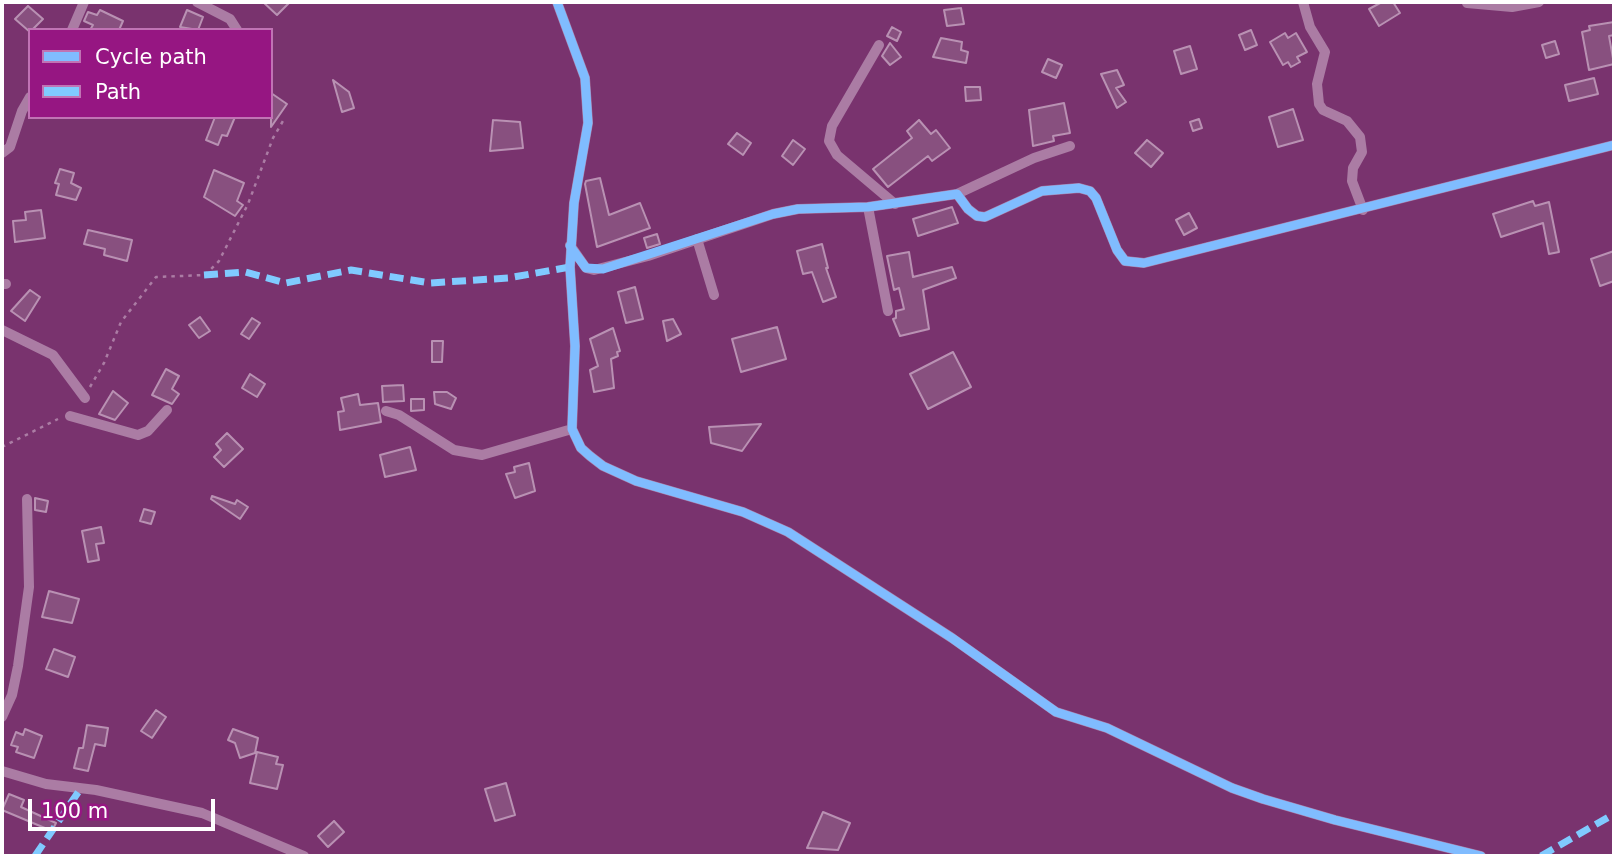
<!DOCTYPE html>
<style>
body{margin:0}
#map{position:relative;width:1616px;height:858px;overflow:hidden;background:#79336e;font-family:"DejaVu Sans",sans-serif}
canvas{display:block}
.frame{position:absolute;inset:0;border:4px solid #fff;pointer-events:none}
.legend{position:absolute;left:28px;top:28px;width:245px;height:91px;box-sizing:border-box;background:#961682;border:2px solid #c073b4;margin:0;padding:9px 12px;list-style:none;font-size:21px;color:#fff}
.legend li{display:flex;align-items:center;gap:14px;height:35px}
.legend b{width:35px;border:2px solid #c073b4}
.scale{position:absolute;left:28px;top:799px;width:187px;height:32px;box-sizing:border-box;border:4px solid #fff;border-top:0;padding-left:9px;font-size:21px;line-height:24px;white-space:nowrap;color:#fff;-webkit-text-stroke:5px #961682;paint-order:stroke}
</style>
<div id="map">
<canvas width="1616" height="858"></canvas>
<div class="frame"></div>
<ul class="legend">
<li><b style="height:9px;background:#80bcff"></b>Cycle path</li>
<li><b style="height:9px;background:#80caff"></b>Path</li>
</ul>
<div class="scale">100 m</div>
</div>
<script>
const ctx = document.querySelector('canvas').getContext('2d');
ctx.lineJoin = 'round';
function paint(path, color) { ctx.fillStyle = color; ctx.fill(path, 'evenodd'); }
const toPath = rows => new Path2D(rows.map(r => 'M' + r).join(''));
function stroke(path, color, width, dash) { ctx.strokeStyle = color; ctx.lineWidth = width; ctx.lineCap = dash ? 'butt' : 'round'; ctx.setLineDash(dash || []); ctx.stroke(path); }
const building = toPath([
 [263,2,290,2,277,15,263,2],
 [1382,2,1393,2,1400,13,1379,26,1369,9,1382,2],
 [28,6,43,19,30,32,15,19,28,6],
 [961,8,964,24,947,26,944,10,961,8],
 [100,10,123,21,119,30,90,30,93,25,84,21,88,12,97,15,100,10],
 [187,10,203,17,198,30,180,27,187,10],
 [1614,22,1614,35,1609,36,1614,64,1589,70,1582,32,1590,30,1589,26,1614,22],
 [892,27,901,32,897,41,887,36,892,27],
 [1251,30,1257,45,1245,50,1239,35,1251,30],
 [1285,33,1288,38,1296,33,1307,52,1297,57,1300,62,1291,67,1288,62,1283,65,1270,42,1285,33],
 [941,38,962,42,961,50,968,52,966,63,933,57,941,38],
 [1555,41,1559,54,1546,58,1542,45,1555,41],
 [890,43,901,57,890,65,882,56,890,43],
 [1190,46,1197,69,1181,74,1174,51,1190,46],
 [1048,59,1062,65,1056,78,1042,72,1048,59],
 [1117,70,1124,85,1116,88,1126,102,1117,108,1101,74,1117,70],
 [1594,78,1598,94,1569,101,1565,85,1594,78],
 [333,80,349,92,354,108,342,112,333,80],
 [965,87,980,87,981,100,966,101,965,87],
 [271,93,287,104,271,127,271,93],
 [1064,103,1070,133,1053,136,1054,141,1033,146,1029,110,1064,103],
 [1293,109,1303,140,1278,147,1269,117,1293,109],
 [215,117,235,117,227,136,222,135,218,145,206,140,215,117],
 [1199,119,1202,128,1193,131,1190,122,1199,119],
 [493,120,520,122,523,148,490,151,493,120],
 [919,120,931,134,936,130,950,148,932,161,928,156,888,187,873,169,912,138,907,131,919,120],
 [737,133,751,143,743,155,728,144,737,133],
 [793,140,805,149,793,165,782,156,793,140],
 [1147,140,1163,153,1151,167,1135,153,1147,140],
 [60,169,74,173,71,183,81,188,76,200,56,195,59,184,55,183,60,169],
 [214,170,244,183,237,201,243,205,235,216,204,197,214,170],
 [600,178,609,215,640,203,650,228,597,247,585,184,586,181,600,178],
 [1533,201,1535,206,1549,202,1559,252,1549,254,1543,223,1501,237,1493,214,1533,201],
 [952,207,958,223,918,236,913,219,952,207],
 [41,210,45,238,15,242,13,221,26,220,25,212,41,210],
 [1189,213,1197,228,1184,235,1176,220,1189,213],
 [88,230,132,240,127,261,104,255,105,249,84,244,88,230],
 [657,234,660,244,647,248,644,238,657,234],
 [822,244,828,268,826,268,836,297,823,302,812,272,803,274,797,251,822,244],
 [1614,251,1614,281,1600,286,1591,259,1614,251],
 [909,252,913,277,952,267,956,278,923,290,929,329,900,336,893,319,896,318,896,311,904,309,899,288,894,290,887,256,909,252],
 [635,287,643,319,626,323,618,292,635,287],
 [30,290,40,297,25,321,11,311,30,290],
 [200,317,210,331,199,338,189,325,200,317],
 [252,318,260,323,249,339,241,334,252,318],
 [673,319,681,334,667,341,663,321,673,319],
 [777,327,786,359,741,372,732,339,777,327],
 [613,328,620,351,617,352,618,356,611,359,614,388,594,392,590,370,598,366,590,339,613,328],
 [432,341,443,341,442,362,432,362,432,341],
 [953,352,971,387,928,409,910,374,953,352],
 [166,369,179,376,172,389,179,394,172,404,152,395,166,369],
 [250,374,265,384,257,397,242,388,250,374],
 [403,385,404,401,383,402,382,386,403,385],
 [113,391,128,403,115,420,99,414,113,391],
 [434,392,447,392,456,398,451,409,435,404,434,392],
 [358,394,360,405,378,403,381,422,340,430,338,412,344,411,341,398,358,394],
 [411,399,424,399,424,410,411,411,411,399],
 [761,424,742,451,711,443,709,427,761,424],
 [227,433,243,449,224,467,214,457,221,450,216,444,227,433],
 [410,447,416,470,385,477,380,455,410,447],
 [529,463,535,491,515,498,506,474,515,472,514,467,529,463],
 [212,496,235,504,237,500,248,507,240,519,211,499,212,496],
 [35,498,48,501,46,512,35,510,35,498],
 [144,509,155,512,151,524,140,521,144,509],
 [101,527,104,543,96,544,99,560,88,562,82,531,101,527],
 [49,591,79,599,72,623,42,617,49,591],
 [54,649,75,657,68,677,46,669,54,649],
 [156,710,166,717,152,738,141,731,156,710],
 [87,725,108,728,105,746,95,744,88,771,74,768,79,748,83,748,87,725],
 [25,729,42,736,34,758,16,752,18,747,11,745,16,732,23,735,25,729],
 [233,729,258,738,255,753,240,758,235,743,228,740,233,729],
 [257,752,278,757,276,764,283,765,277,789,250,783,257,752],
 [506,783,515,815,495,821,485,789,506,783],
 [9,794,24,800,21,807,56,823,52,831,2,810,9,794],
 [823,812,850,823,838,850,807,848,823,812],
 [334,821,344,832,328,847,318,836,334,821]
]);
paint(building, '#88507f');
stroke(building, '#b991b3', 2);
stroke(toPath([
 [90,387,104,363,121,322,156,277,205,275,219,261,248,204,273,138,283,121],
 [2,447,58,419]
]), '#ab7ca4', 2.5, [3.5, 5]);
stroke(toPath([
 [197,2,230,19,237,30],
 [557,2,585,78,588,123,574,203,570,267,575,346,572,429,581,448,590,456,603,466,636,481,743,512,788,532,952,638,1056,712,1107,728,1232,788,1263,799,1335,820,1481,856],
 [1303,2,1310,27,1325,52,1317,84,1319,104,1323,110,1347,121,1360,137,1362,152,1353,168,1352,181,1363,210],
 [1467,3,1512,7,1539,2],
 [72,30,84,2],
 [879,45,832,126,829,141,837,155,895,204],
 [2,153,10,147,22,111,30,97],
 [957,194,1034,158,1070,146],
 [868,207,888,311],
 [697,239,714,295],
 [570,245,586,268,594,270,648,256,773,214,798,209,868,207,957,194,968,209,977,216,985,217,1042,191,1079,188,1090,191,1096,198,1117,250,1125,261,1144,263,1614,145],
 [2,284,6,284],
 [2,330,53,355,85,398],
 [386,411,399,415,454,450,482,455,572,429],
 [70,416,138,435,148,431,167,410],
 [2,717,12,695,18,666,29,587,27,499],
 [2,771,46,784,96,790,202,813,304,856]
]), '#ab7ca4', 10);
stroke(toPath([
 [204,275,245,272,286,283,351,270,430,283,508,278,570,267],
 [35,856,79,791],
 [1541,856,1614,814]
]), '#80caff', 7, [14, 7]);
stroke(toPath([
 [557,2,585,78,588,123,574,203,570,267,575,346,572,429,581,448,590,456,603,466,636,481,743,512,788,532,952,638,1056,712,1107,728,1232,788,1263,799,1335,820,1481,856],
 [570,246,586,268,603,269,773,214,798,209,868,207,957,194,968,209,977,216,985,217,1042,191,1079,188,1090,191,1096,198,1117,250,1125,261,1144,263,1614,145]
]), '#80bcff', 9);
</script>
